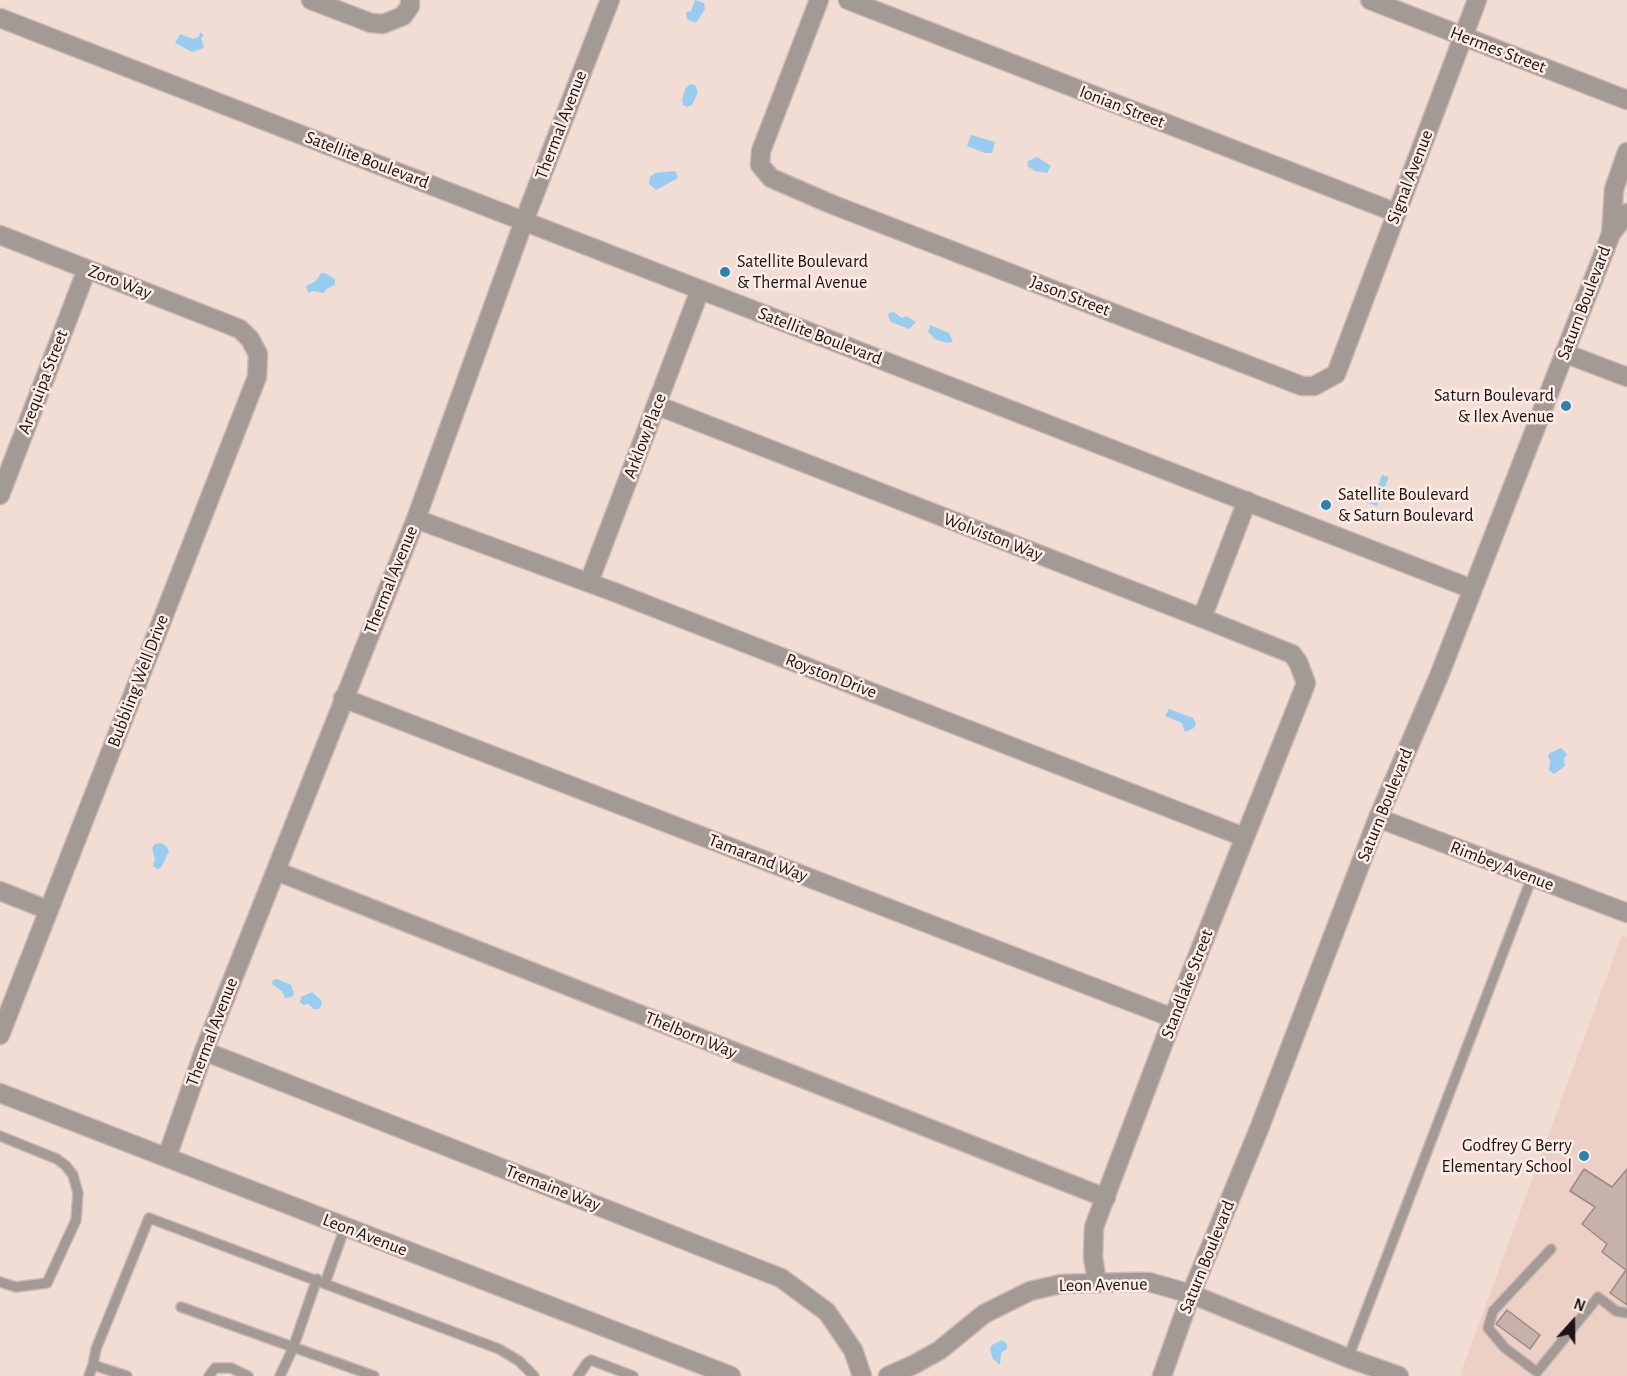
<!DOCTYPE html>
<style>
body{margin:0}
#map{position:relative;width:1627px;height:1376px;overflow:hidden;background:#f2ddd5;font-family:"Alegreya Sans",sans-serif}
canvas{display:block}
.north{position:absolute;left:1543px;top:1292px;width:60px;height:60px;-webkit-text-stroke:4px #fcebe5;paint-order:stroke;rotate:21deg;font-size:16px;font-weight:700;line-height:24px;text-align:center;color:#1b1411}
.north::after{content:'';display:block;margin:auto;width:21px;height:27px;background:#1b1411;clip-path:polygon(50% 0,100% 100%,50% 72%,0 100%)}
</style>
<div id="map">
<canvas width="1627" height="1376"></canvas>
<div class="north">N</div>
</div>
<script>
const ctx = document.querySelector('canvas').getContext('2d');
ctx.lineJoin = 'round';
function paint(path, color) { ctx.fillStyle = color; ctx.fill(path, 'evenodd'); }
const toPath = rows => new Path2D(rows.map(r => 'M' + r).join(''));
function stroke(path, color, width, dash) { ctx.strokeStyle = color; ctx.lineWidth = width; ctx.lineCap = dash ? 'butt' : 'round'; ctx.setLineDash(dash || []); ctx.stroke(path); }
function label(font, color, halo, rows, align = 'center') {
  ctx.font = font + ' "Alegreya Sans",sans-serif'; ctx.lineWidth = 5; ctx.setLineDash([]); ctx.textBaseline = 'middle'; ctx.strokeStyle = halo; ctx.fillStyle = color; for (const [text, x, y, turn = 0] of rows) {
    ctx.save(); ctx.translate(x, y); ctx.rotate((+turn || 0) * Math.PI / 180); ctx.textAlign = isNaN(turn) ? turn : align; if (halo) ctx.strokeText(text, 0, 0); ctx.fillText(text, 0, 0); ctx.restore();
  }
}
paint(toPath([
 [1622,935,1627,937,1627,1376,1464,1376,1460,1375]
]), '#edd0c5');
paint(toPath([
 [695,0,704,3,705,9,696,23,687,19,686,12,691,11],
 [200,32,204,35,201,38,204,48,192,52,175,43,180,34,193,39,199,37],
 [690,84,695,85,698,92,692,105,687,107,683,105,682,100,685,89],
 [971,135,995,142,992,153,985,153,967,146],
 [1037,157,1051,166,1047,173,1035,171,1027,166,1028,161],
 [674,171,676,172,678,178,656,190,649,184,650,177,655,173],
 [321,273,325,273,335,279,335,285,328,288,323,293,313,291,308,293,306,286,316,281],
 [894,312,902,318,906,316,916,322,909,329,891,322,888,316,889,313],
 [930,325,949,333,953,342,947,343,935,339,928,332],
 [1382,475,1389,477,1377,506,1363,501,1367,491,1375,494],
 [1169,709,1193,718,1196,723,1194,728,1185,732,1182,723,1165,716],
 [1561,748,1567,754,1564,759,1565,766,1554,774,1549,770,1550,761,1548,756,1550,753],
 [161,843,166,846,169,851,161,868,157,869,153,866,155,859,152,848,155,844],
 [277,979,291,985,294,994,292,997,285,998,282,991,272,984,273,980],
 [312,992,321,1000,322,1004,319,1009,314,1009,308,1004,304,1005,300,1002,301,997],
 [1002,1340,1007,1344,1007,1349,1001,1353,1000,1365,993,1359,990,1349,992,1345]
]), '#96cdf0');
const building = toPath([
 [1584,1169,1612,1187,1627,1169,1627,1305,1610,1293,1626,1270,1602,1252,1607,1244,1582,1224,1595,1207,1570,1191,1584,1169],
 [1507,1310,1540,1335,1530,1349,1496,1324,1507,1310]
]);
paint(building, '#c6b2aa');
stroke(building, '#9e8a83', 1.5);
const service = toPath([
 [0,1136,57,1159,66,1166,73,1175,78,1193,76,1220,47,1283,16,1287,0,1282],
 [1551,1249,1493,1311,1488,1328,1505,1348,1537,1372,1598,1297,1616,1311,1627,1313],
 [325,1283,345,1227],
 [181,1307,374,1376],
 [1348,1358,1532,877],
 [93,1365,127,1376],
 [89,1376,93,1365,96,1349,149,1218,499,1349,519,1361,534,1376],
 [209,1376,215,1368,231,1368,248,1376],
 [280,1376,293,1348,317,1279],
 [578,1376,587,1363,591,1360,633,1376]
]);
const minor = toPath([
 [311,0,371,23,383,24,403,16,410,6,410,0],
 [819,0,761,151,760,165,771,178,831,204,1302,386,1314,386,1336,374,1477,0],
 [848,0,1397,213],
 [1370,0,1627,100],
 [0,235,240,329,250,339,258,354,257,377,0,1035],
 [1564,353,1627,377],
 [656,405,1202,618,1292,654,1298,662,1306,683,1303,691,1173,1018,1094,1227,1093,1257,1097,1282],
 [0,495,87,269],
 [416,519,614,592,1244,837],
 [589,582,700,290],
 [1202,618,1247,501],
 [343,698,1173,1018],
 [1378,818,1627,913],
 [276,871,1106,1198],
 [0,891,48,910],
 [204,1051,781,1278,827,1312,853,1350,862,1376],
 [0,1093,731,1376],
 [167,1157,204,1051,416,519,524,221],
 [888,1376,915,1364,940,1350,984,1314,1030,1291,1061,1284,1130,1282,1149,1282,1191,1294,1162,1376]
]);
const tertiary = toPath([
 [0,18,1472,589],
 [524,221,610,0],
 [1611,234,1614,189,1627,152],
 [1399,1376,1348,1358,1191,1294,1259,1129,1378,818,1439,676,1611,234,1627,213]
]);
stroke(service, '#cbb9b2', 12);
stroke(minor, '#cbb9b2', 21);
stroke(tertiary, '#cbb9b2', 21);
stroke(service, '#a39a96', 9);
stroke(minor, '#a39a96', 18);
stroke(tertiary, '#a39a96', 18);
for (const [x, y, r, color] of [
 [725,272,6,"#2c83b2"],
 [1566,406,6,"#2c83b2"],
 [1326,505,6,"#2c83b2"],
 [1584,1156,6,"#2c83b2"]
]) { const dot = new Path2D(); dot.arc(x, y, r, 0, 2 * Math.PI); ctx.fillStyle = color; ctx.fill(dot); stroke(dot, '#fcebe5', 2); }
label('18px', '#1b1411', '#fcebe5', [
 ["Hermes Street",1498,50,21],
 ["Ionian Street",1122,107,21],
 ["Thermal Avenue",561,125,-69],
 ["Satellite Boulevard",367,160,21],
 ["Signal Avenue",1410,177,-69],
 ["Zoro Way",120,282,21],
 ["Jason Street",1070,296,21],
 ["Saturn Boulevard",1584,303,-69],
 ["Satellite Boulevard",820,336,21],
 ["Arequipa Street",43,382,-69],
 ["Arklow Place",645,436,-69],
 ["Wolviston Way",993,537,21],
 ["Thermal Avenue",391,580,-68],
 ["Royston Drive",831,676,21],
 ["Bubbling Well Drive",138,681,-69],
 ["Saturn Boulevard",1385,805,-68],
 ["Tamarand Way",758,858,21],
 ["Rimbey Avenue",1502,866,21],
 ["Standlake Street",1187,984,-69],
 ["Thermal Avenue",212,1032,-69],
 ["Thelborn Way",691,1035,22],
 ["Tremaine Way",553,1188,21],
 ["Leon Avenue",365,1235,21],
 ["Saturn Boulevard",1207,1257,-68],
 ["Leon Avenue",1103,1285,-1]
]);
label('18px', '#1b1411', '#fcebe5', [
 ["Satellite Boulevard",737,262],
 ["& Thermal Avenue",737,283],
 ["Saturn Boulevard",1554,396,"right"],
 ["& Ilex Avenue",1554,417,"right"],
 ["Satellite Boulevard",1338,495],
 ["& Saturn Boulevard",1338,516],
 ["Godfrey G Berry",1572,1146,"right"],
 ["Elementary School",1572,1167,"right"]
], 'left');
</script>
